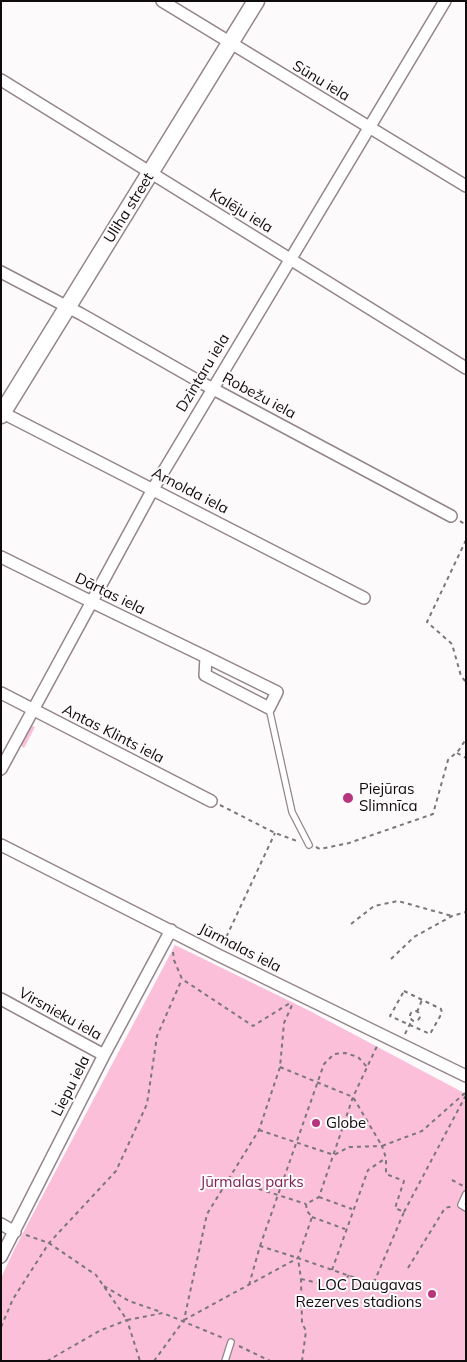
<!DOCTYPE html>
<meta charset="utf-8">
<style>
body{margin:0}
#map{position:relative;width:467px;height:1362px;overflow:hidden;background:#fdfafb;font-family:Mulish,sans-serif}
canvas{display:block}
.frame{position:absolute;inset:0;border:2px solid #0f0a0c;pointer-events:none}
</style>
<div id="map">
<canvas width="467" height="1362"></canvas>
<div class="frame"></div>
</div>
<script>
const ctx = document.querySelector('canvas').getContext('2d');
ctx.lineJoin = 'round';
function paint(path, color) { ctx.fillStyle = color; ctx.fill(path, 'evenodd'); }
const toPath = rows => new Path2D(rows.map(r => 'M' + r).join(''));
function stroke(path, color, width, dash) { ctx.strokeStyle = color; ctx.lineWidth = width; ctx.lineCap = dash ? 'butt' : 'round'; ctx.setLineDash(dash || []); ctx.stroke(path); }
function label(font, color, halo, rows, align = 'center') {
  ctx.font = font + ' Mulish,sans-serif'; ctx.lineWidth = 4; ctx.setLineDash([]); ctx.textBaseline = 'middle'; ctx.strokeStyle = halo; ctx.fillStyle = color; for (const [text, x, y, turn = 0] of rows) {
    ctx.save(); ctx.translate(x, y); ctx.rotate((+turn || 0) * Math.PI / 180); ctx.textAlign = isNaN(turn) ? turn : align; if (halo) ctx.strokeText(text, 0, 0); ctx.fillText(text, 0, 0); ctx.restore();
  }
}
paint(toPath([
 [30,725,35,727,24,748,20,745],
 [175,945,308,1010,466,1094,466,1361,1,1361,1,1278,15,1248]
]), '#fbbfda');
const service = toPath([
 [269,708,292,812,309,845],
 [466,1194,461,1205,466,1208],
 [225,1361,231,1342]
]);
const minor = toPath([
 [162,1,466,186],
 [1,80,466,368],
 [1,272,81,314,202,383,451,516],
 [1,412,364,598],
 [1,557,92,602,206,657,277,692,269,708,205,675,206,657],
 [1,693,211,801],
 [1,769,153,489,445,1],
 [1,845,218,955,466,1076],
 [1,999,104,1055],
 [1,1224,15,1232],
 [1,1257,104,1055,171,930]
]);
const secondary = toPath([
 [1,415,256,1]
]);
stroke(service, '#93858b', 8);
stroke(minor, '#93858b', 14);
stroke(secondary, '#93858b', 19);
stroke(toPath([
 [460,521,466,525],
 [466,540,427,622,452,644,461,676,466,682],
 [457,753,466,758],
 [220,805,275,833,297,841],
 [316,847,320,849,349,843,433,814,448,760,459,750,466,739],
 [351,924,374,906,398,901,452,916],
 [223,944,275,833],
 [173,952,174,960,182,979,253,1026,290,1003],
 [391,959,414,937,452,916,466,912],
 [404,991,441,1009,442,1013,430,1034,390,1016,404,991],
 '410 1016a5 5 0 1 1 10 0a5 5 0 1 1-10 0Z',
 [417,1012,422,1000],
 [405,1034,412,1020],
 [280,1067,353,1097,382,1146,422,1131,466,1092],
 [259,1130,334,1155,349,1147,382,1146,386,1158,386,1174,404,1181,395,1208,404,1212,375,1280,370,1283,298,1258,301,1279,302,1323,306,1331,302,1361],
 [228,1179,306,1204],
 [452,1180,463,1186],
 [319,1197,352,1209],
 [404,1212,466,1095],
 [312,1217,345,1229],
 [26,1235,49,1243,96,1275,127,1320,163,1313,223,1338],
 [260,1246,324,1064,334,1054,345,1053,358,1057,367,1067],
 [408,1268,445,1208,453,1206],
 [332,1270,368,1170,386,1158],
 [301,1279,323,1284,346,1279,349,1275],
 [249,1285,260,1246,298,1258],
 [104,1286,129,1301,161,1312],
 [184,1320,298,1258,312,1217,307,1211,306,1204,319,1197,353,1097,378,1044],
 [1,1327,13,1299,49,1243,116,1171,147,1104,157,1036,182,979],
 [239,1346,270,1361],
 [47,1361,99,1331,127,1320,140,1361],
 [154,1361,184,1320,207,1214,259,1130,280,1067,284,1023,293,1003]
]), '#7b7779', 2, [4, 4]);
stroke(service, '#fff', 5.5);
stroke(minor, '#fff', 11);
stroke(secondary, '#fff', 16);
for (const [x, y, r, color] of [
 [348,798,6,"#b7357f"],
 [316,1123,5,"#b7357f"],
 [432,1294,5,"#b7357f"]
]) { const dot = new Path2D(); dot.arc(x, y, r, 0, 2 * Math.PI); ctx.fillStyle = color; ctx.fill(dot); stroke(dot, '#fdfafb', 2); }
label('15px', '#0f0a0c', '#fdfafb', [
 ["Sūnu iela",321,81,31],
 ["Uliha street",129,208,-58],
 ["Kalēju iela",241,211,31],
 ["Dzintaru iela",203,373,-59],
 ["Robežu iela",259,396,28],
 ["Arnolda iela",190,491,27],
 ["Dārtas iela",110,594,26],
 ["Antas Klints iela",113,734,27],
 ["Jūrmalas iela",240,948,27],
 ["Virsnieku iela",60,1014,29],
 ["Liepu iela",71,1086,-63]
]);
label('15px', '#0f0a0c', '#fdfafb', [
 ["Piejūras",359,789],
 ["Slimnīca",359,806],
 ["Globe",326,1123],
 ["LOC Daugavas",422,1285,"right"],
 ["Rezerves stadions",422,1302,"right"]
], 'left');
label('15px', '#812257', '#fdfafb', [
 ["Jūrmalas parks",252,1182]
]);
</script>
